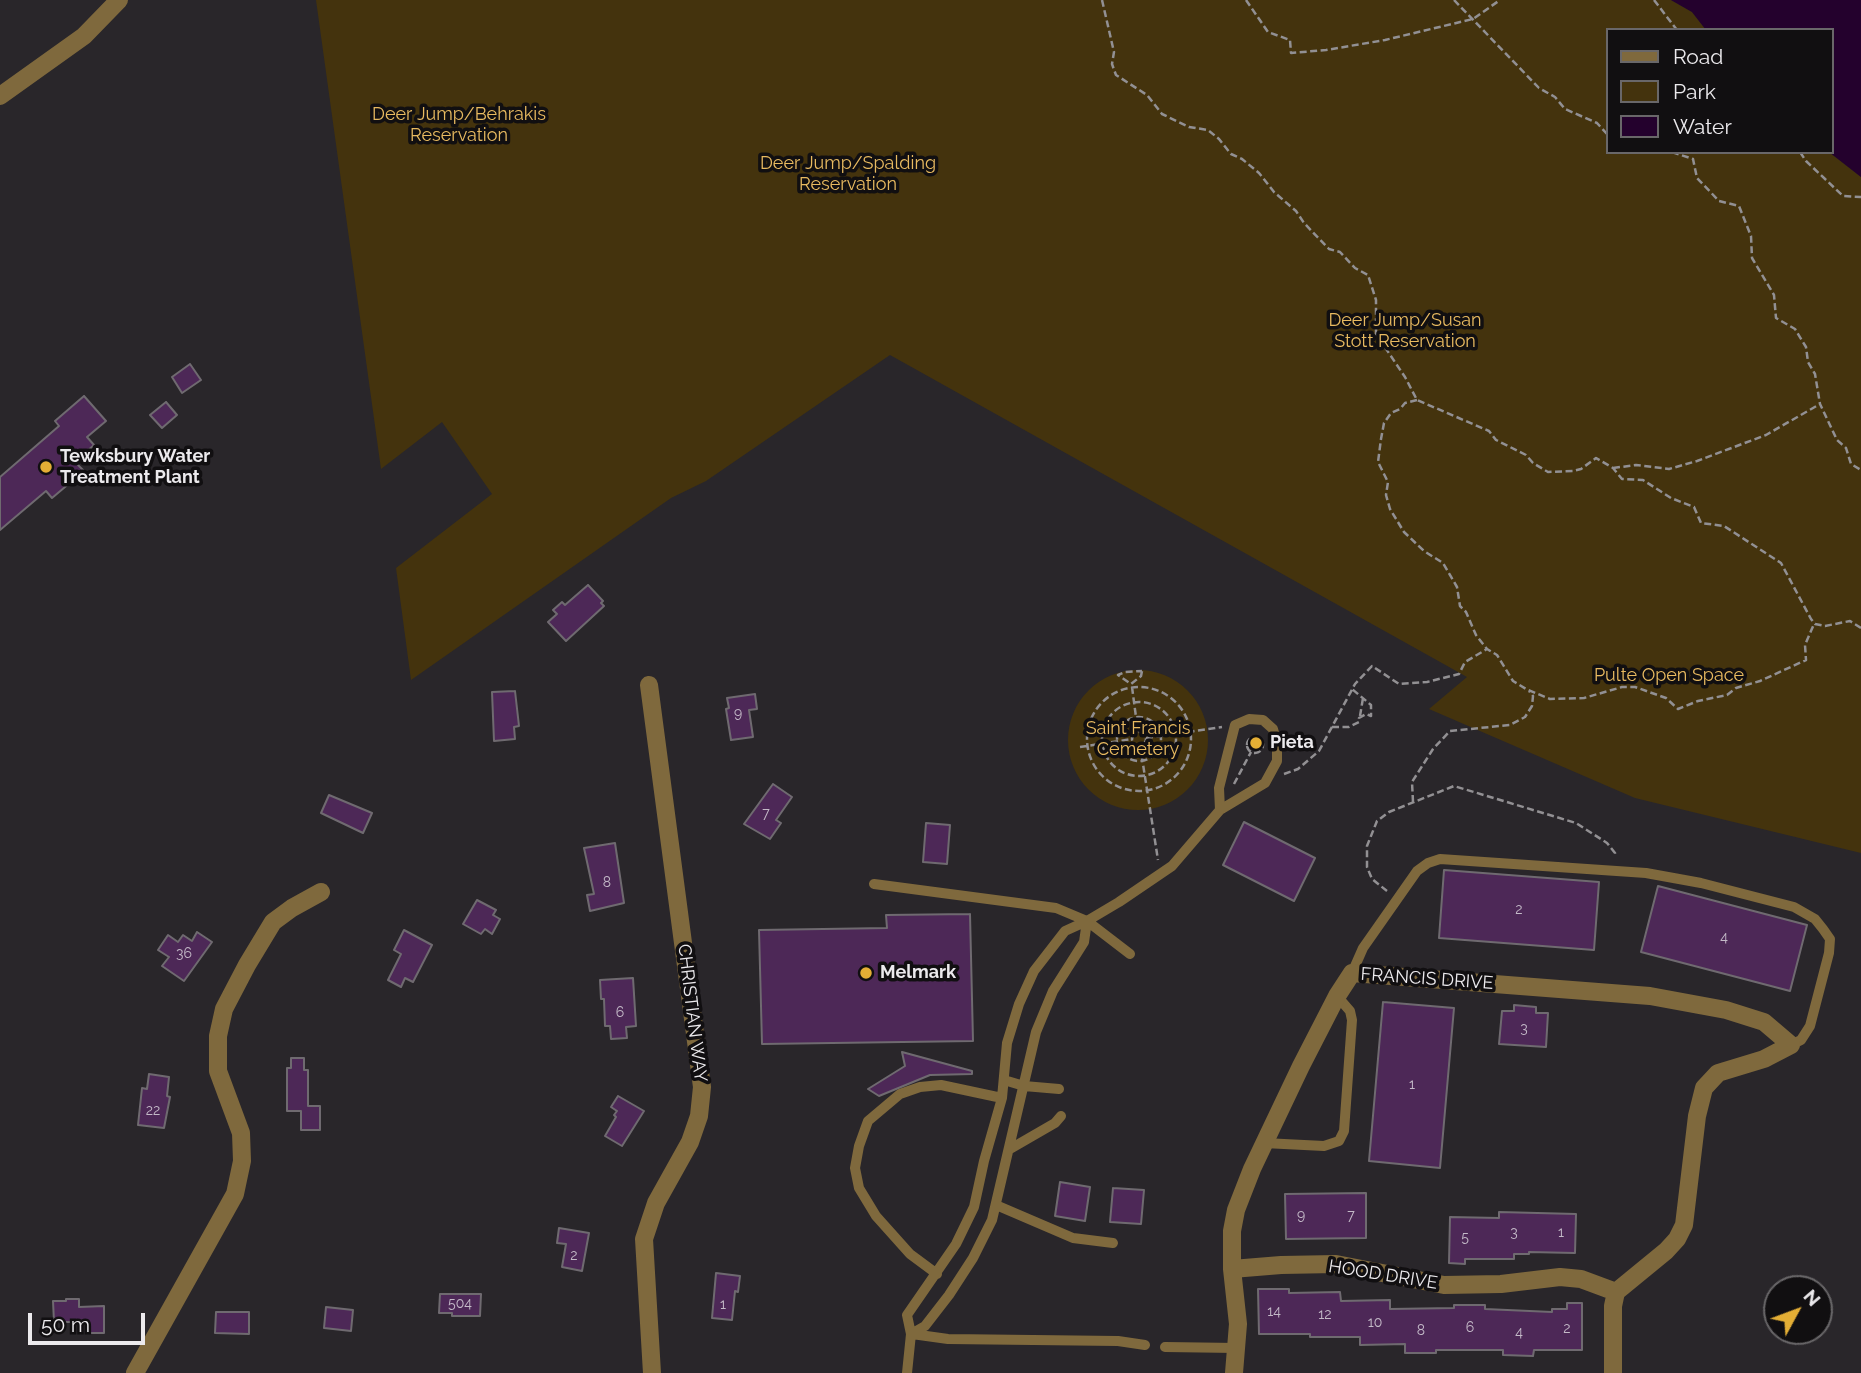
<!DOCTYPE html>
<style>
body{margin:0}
#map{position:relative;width:1861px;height:1373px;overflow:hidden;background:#29262a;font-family:Raleway,sans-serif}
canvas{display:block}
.legend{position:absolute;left:1606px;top:28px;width:228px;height:126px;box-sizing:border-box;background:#110f11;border:2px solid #696769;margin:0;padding:9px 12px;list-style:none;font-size:21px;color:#eceaed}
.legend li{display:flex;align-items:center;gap:14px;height:35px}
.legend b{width:35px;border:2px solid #696769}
.north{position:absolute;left:1763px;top:1275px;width:70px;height:70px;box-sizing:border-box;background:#110f11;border:2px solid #696769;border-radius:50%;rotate:49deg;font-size:19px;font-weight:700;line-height:28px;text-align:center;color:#eceaed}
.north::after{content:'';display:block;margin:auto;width:24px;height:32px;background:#e4ae35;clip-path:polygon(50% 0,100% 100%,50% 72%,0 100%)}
.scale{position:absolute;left:28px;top:1313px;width:117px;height:32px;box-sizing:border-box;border:4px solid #eceaed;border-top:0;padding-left:9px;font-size:21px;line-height:24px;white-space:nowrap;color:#eceaed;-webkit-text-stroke:5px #110f11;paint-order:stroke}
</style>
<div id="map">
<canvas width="1861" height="1373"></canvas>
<ul class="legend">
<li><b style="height:9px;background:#7f693d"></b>Road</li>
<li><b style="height:19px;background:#44330d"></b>Park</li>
<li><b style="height:19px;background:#24012d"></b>Water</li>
</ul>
<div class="north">N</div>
<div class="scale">50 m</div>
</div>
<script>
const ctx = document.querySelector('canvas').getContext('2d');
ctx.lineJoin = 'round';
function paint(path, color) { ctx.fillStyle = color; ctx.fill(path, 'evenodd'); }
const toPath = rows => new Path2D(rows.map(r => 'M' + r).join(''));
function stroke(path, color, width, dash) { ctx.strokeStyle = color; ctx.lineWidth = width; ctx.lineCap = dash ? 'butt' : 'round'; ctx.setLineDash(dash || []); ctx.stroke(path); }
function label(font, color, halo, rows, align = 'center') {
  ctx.font = font + ' Raleway,sans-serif'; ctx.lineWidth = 7; ctx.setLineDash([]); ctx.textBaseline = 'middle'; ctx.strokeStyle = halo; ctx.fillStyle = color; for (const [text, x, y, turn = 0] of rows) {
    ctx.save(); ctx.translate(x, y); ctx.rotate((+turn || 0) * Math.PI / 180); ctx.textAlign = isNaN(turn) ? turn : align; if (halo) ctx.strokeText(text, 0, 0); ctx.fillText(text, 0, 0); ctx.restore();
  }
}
paint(toPath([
 [316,0,1671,0,1692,12,1706,30,1607,30,1607,152,1829,152,1861,177,1861,853,1635,798,1429,709,1467,677,890,355,706,481,671,498,411,680,396,568,492,494,442,422,381,469],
 '1068 740a70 70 0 1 1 140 0a70 70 0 1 1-140 0Z'
]), '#44330d');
paint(toPath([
 [1671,0,1861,0,1861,177,1829,152,1831,152,1831,30,1706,30,1692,12]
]), '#24012d');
const building = toPath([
 [190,364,201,380,182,393,172,377,190,364],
 [84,396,106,421,87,437,94,445,75,462,84,471,52,498,46,491,0,530,0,477,59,426,55,421,84,396],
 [166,402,177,415,162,428,150,415,166,402],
 [588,585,603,601,601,603,604,606,566,641,548,622,557,614,553,610,562,602,565,605,588,585],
 [515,691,519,726,514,727,515,739,494,741,492,692,515,691],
 [755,694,757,709,749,710,753,737,731,740,726,709,729,708,727,698,755,694],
 [773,784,792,797,776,820,781,823,770,839,744,824,773,784],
 [329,795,372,813,363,833,321,813,329,795],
 [1244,822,1315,858,1294,901,1223,865,1244,822],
 [926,823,950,825,947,864,923,862,926,823],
 [615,843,624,903,590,911,587,895,594,894,584,848,615,843],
 [1444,870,1599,882,1594,950,1439,938,1444,870],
 [1658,886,1807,925,1790,991,1641,952,1658,886],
 [477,900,496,910,493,915,500,919,492,934,485,929,481,934,463,924,477,900],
 [970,914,973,1041,762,1044,759,930,887,928,886,915,970,914],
 [404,930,432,945,413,982,405,978,401,987,388,980,401,954,394,950,404,930],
 [197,932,212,942,184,981,162,966,169,957,158,950,168,935,178,942,183,935,192,941,197,932],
 [633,978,636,1026,626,1027,627,1038,611,1039,610,1026,605,1026,604,999,601,999,600,980,633,978],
 [1383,1002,1454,1008,1440,1168,1369,1161,1383,1002],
 [1514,1005,1536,1007,1536,1013,1548,1013,1546,1047,1499,1044,1502,1011,1514,1011,1514,1005],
 [902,1052,972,1071,972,1074,930,1075,879,1096,868,1089,905,1066,902,1052],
 [291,1058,304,1058,304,1070,308,1070,308,1106,320,1106,320,1130,301,1130,301,1111,287,1111,287,1068,291,1068,291,1058],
 [149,1074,169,1077,167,1096,170,1097,164,1128,138,1125,142,1088,147,1089,149,1074],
 [618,1096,644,1111,622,1146,605,1136,616,1117,614,1115,617,1111,611,1107,618,1096],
 [1060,1182,1090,1187,1085,1221,1055,1216,1060,1182],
 [1113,1188,1144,1190,1141,1224,1110,1222,1113,1188],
 [1366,1193,1366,1238,1286,1239,1285,1194,1366,1193],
 [1499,1212,1576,1214,1575,1253,1529,1252,1529,1254,1514,1254,1514,1259,1465,1259,1465,1264,1449,1263,1450,1217,1499,1218,1499,1212],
 [559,1228,589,1233,582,1271,562,1267,566,1244,557,1243,559,1228],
 [716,1273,740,1276,738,1292,735,1291,732,1320,712,1318,716,1273],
 [1258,1289,1289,1289,1289,1293,1340,1292,1341,1301,1390,1300,1390,1309,1454,1308,1454,1305,1485,1305,1485,1309,1552,1312,1552,1309,1567,1309,1567,1303,1582,1303,1582,1350,1534,1350,1533,1356,1503,1355,1503,1350,1436,1350,1436,1353,1405,1353,1405,1344,1360,1345,1360,1337,1310,1337,1310,1334,1259,1334,1258,1289],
 [440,1294,481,1294,480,1316,452,1316,452,1313,439,1313,440,1294],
 [66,1299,79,1299,79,1307,104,1306,104,1333,89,1333,89,1322,54,1322,53,1301,66,1301,66,1299],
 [326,1307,353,1310,351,1331,324,1328,326,1307],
 [216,1312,249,1312,249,1334,215,1333,216,1312]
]);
paint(building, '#4d2857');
stroke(building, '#6f6a70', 2);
stroke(toPath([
 [1102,0,1114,52,1112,64,1116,75,1147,95,1162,114,1189,127,1208,130,1219,139,1231,154,1242,159,1259,173,1274,192,1296,211,1304,223,1329,249,1340,252,1355,268,1368,275,1376,300,1376,334,1405,377,1417,400,1489,431,1496,440,1526,455,1533,463,1548,472,1573,471,1581,469,1596,458,1613,468,1622,479,1643,480,1671,498,1694,507,1701,523,1724,526,1781,563,1811,619,1815,624,1825,626,1850,621,1861,628],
 [1246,0,1268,32,1290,40,1291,53,1326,50,1385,40,1473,19,1500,0],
 [1454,0,1539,88,1555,97,1565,109,1597,123,1607,134],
 [1654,0,1677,30],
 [1672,152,1693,159,1697,178,1719,201,1739,206,1751,236,1752,258,1774,295,1776,318,1795,329,1806,347,1808,362,1815,374,1820,404,1837,440,1846,448,1851,464,1861,470],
 [1800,152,1806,161,1843,196,1861,197],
 [1417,400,1405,403,1400,409,1391,413,1384,423,1381,439,1378,462,1388,482,1386,495,1390,509,1404,532,1424,551,1443,563,1457,587,1460,606,1466,612,1476,635,1487,649,1497,655,1513,681,1526,689,1550,699,1584,698,1622,687,1635,687,1666,698,1678,709,1698,701,1727,695,1736,688,1760,681,1806,660,1805,645,1814,624],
 [1613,468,1636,465,1669,469,1697,461,1766,435,1820,404],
 [1142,671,1141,676,1131,684,1118,675,1125,672,1142,671],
 [1132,687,1138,732],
 '1087 739a52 52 0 1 1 104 0a52 52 0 1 1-104 0Z',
 '1102 739a37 37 0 1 1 74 0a37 37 0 1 1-74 0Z',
 [1360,716,1363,698],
 '1117 739a22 22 0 1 1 44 0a22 22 0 1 1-44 0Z',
 [1332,727,1349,727,1359,722,1359,718,1366,714,1371,716,1371,705,1352,689],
 '1132 739a7 7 0 1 1 14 0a7 7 0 1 1-14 0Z',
 '1247 745a8 8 0 1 1 16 0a8 8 0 1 1-16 0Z',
 [1146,738,1222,727],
 [1140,745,1158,860],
 [1080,747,1132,739],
 [1284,774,1298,769,1319,751,1355,684,1372,666,1399,684,1427,682,1459,674,1465,662,1487,649],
 [1234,784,1251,752],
 [1413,802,1412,782,1433,749,1450,731,1510,725,1525,717,1532,706,1533,696,1529,691],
 [1387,891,1372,879,1367,867,1367,846,1377,821,1389,812,1454,786,1576,823,1607,843,1615,853,1615,857]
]), '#929093', 2.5, [7, 3.5]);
stroke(toPath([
 [874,884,1056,908,1087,921,1130,954],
 [1352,973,1363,948,1417,871,1428,863,1440,859,1646,873,1701,883,1794,907,1815,919,1823,929,1830,939,1829,953,1810,1026,1801,1040,1791,1045],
 [1004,1080,1024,1086,1059,1089],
 [1264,1143,1324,1146,1339,1141,1344,1131,1352,1020,1350,1011,1337,996],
 [1010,1149,1055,1123,1061,1116],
 [996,1205,1073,1238,1113,1243],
 [937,1274,910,1254,876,1216,859,1188,855,1168,859,1146,868,1121,900,1094,920,1087,941,1085,1002,1098],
 [911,1334,925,1326,949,1295,973,1258,992,1220,1036,1032,1053,991,1084,942,1087,921],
 [912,1334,948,1339,1118,1341,1145,1345],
 [1165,1347,1237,1348],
 [907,1373,911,1334,907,1315,956,1244,974,1207,984,1161,1002,1098,1007,1043,1019,1004,1034,971,1065,931,1087,921,1119,902,1172,866,1220,810,1265,783,1277,761,1277,743,1273,729,1263,720,1249,719,1235,725,1219,788,1220,810]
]), '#7f693d', 10);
stroke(toPath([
 [0,96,84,36,119,0],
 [649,685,702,1087,699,1116,690,1142,656,1203,644,1239,652,1373],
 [1232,1269,1281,1265,1336,1264,1444,1285,1501,1284,1560,1277,1581,1279,1616,1292],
 [135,1373,235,1194,242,1161,241,1133,218,1071,218,1036,224,1009,247,965,273,922,292,908,321,892],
 [1234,1373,1238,1324,1232,1269,1232,1231,1236,1210,1252,1169,1301,1066,1337,996,1352,973,1650,996,1726,1010,1764,1022,1791,1045,1764,1059,1718,1073,1704,1088,1697,1116,1684,1225,1677,1239,1666,1251,1616,1292,1613,1306,1613,1373]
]), '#7f693d', 18);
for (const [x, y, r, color] of [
 [46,467,7,"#e4ae35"],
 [1256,743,7,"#e4ae35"],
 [866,973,7,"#e4ae35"]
]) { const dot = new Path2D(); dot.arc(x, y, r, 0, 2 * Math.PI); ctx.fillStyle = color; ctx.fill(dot); stroke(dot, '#110f11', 2.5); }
label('14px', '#c4bac8', null, [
 ["9",738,714],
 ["7",766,814],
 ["8",607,883],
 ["2",1519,910],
 ["4",1724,938],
 ["36",184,954],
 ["6",620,1013],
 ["3",1524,1029],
 ["1",1412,1085],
 ["22",153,1111],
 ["9",1301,1216],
 ["7",1351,1216],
 ["3",1514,1233],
 ["1",1561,1233],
 ["5",1465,1238],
 ["2",574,1256],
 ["504",460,1304],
 ["1",723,1305],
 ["14",1274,1312],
 ["12",1325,1315],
 ["10",1375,1323],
 ["6",1470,1328],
 ["2",1567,1329],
 ["8",1421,1331],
 ["4",1519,1333]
]);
label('18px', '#e8ba60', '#110f11', [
 ["Deer Jump/Behrakis",459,115],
 ["Reservation",459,136],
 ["Deer Jump/Spalding",848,164],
 ["Reservation",848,185],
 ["Deer Jump/Susan",1405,321],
 ["Stott Reservation",1405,342],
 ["Pulte Open Space",1669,676],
 ["Saint Francis",1138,729],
 ["Cemetery",1138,750]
]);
label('bold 18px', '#eceaed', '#110f11', [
 ["Tewksbury Water",60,457],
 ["Treatment Plant",60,478],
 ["Pieta",1270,743],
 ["Melmark",880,973]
], 'left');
label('18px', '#eceaed', '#110f11', [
 ["FRANCIS DRIVE",1427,979,4],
 ["CHRISTIAN WAY",692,1013,83],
 ["HOOD DRIVE",1383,1275,9]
]);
</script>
